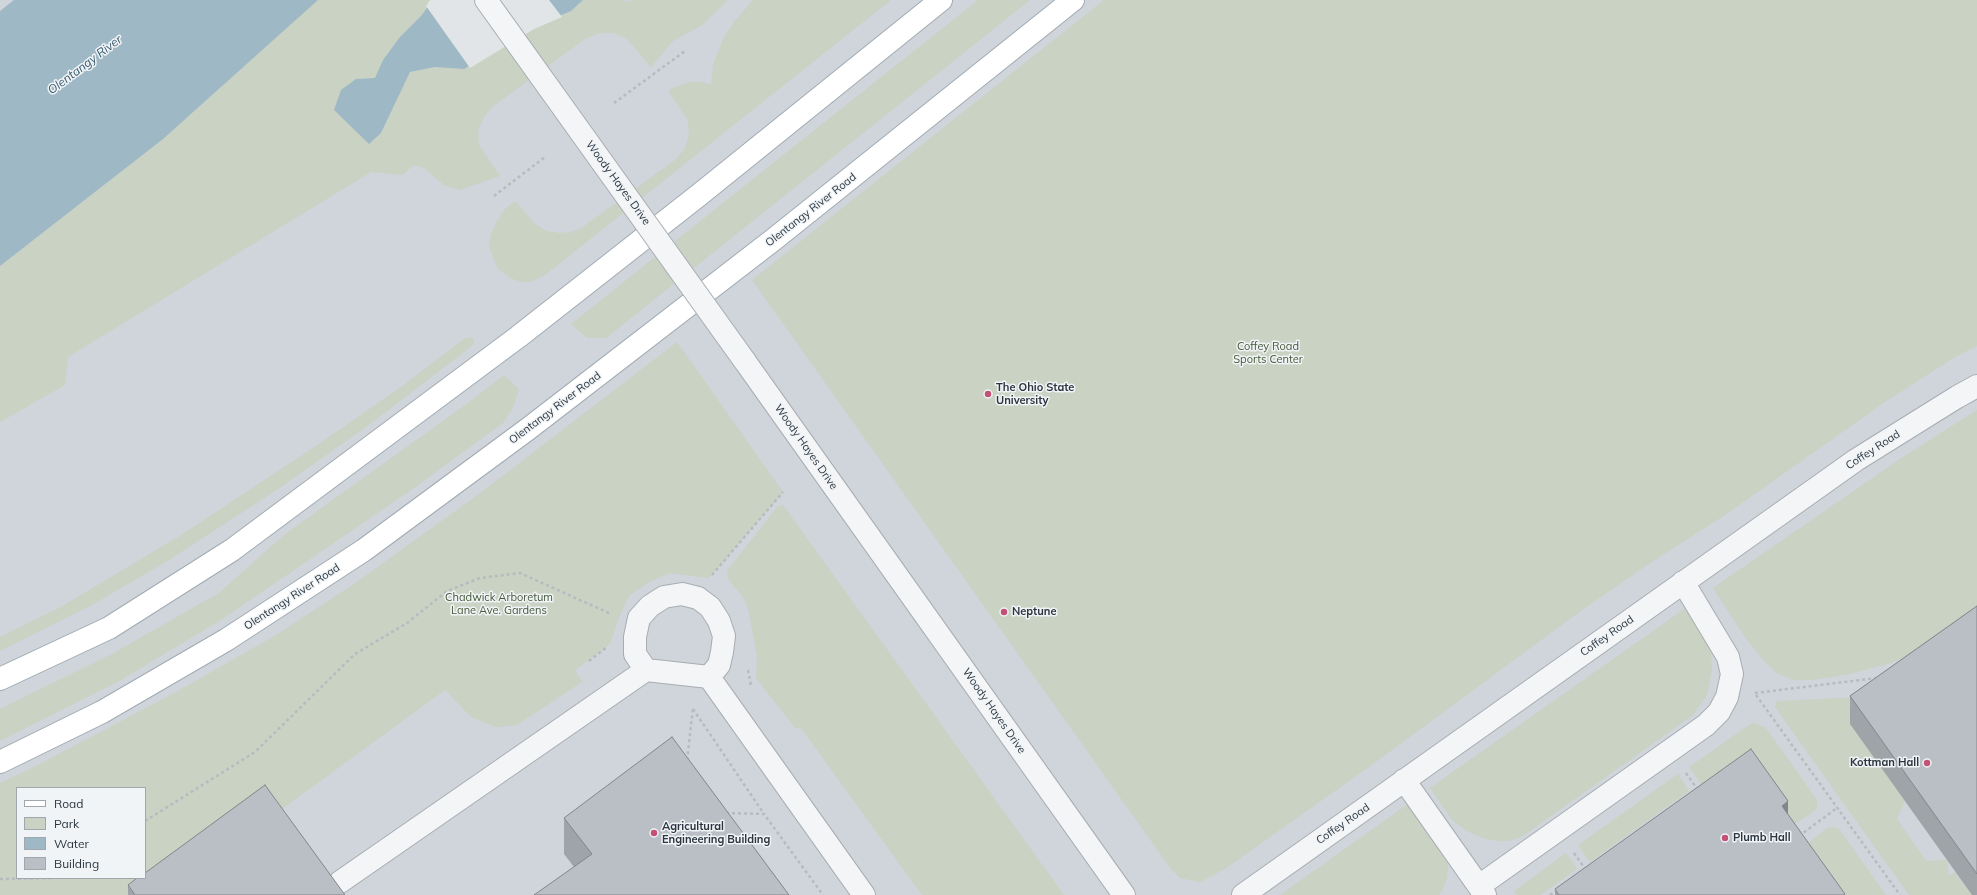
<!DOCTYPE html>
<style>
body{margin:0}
#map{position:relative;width:1977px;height:895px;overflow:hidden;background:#e1e5e8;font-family:Mulish,sans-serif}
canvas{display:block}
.legend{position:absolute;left:16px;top:787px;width:130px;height:92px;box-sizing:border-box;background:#f0f4f6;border:1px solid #a1a8ad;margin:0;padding:5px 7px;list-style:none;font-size:12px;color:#2b353f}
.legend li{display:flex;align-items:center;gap:8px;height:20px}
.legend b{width:20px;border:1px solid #a1a8ad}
</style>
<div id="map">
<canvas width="1977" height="895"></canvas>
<ul class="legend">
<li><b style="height:5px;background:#fff"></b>Road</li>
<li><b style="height:11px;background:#c9d2c3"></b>Park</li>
<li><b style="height:11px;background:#9fb8c5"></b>Water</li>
<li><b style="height:11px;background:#b9bfc5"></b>Building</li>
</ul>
</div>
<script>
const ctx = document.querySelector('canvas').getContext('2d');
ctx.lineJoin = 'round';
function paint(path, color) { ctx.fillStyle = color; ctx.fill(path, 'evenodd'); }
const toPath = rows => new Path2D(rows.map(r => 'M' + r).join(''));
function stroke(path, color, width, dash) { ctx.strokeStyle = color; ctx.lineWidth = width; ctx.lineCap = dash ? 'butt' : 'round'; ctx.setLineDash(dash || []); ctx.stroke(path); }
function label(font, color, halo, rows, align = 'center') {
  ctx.font = font + ' Mulish,sans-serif'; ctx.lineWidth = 3; ctx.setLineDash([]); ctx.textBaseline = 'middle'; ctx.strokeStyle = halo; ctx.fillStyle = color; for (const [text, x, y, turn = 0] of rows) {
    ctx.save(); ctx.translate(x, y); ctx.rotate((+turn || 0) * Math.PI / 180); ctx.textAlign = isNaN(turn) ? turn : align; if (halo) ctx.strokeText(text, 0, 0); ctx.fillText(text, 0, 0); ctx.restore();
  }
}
paint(toPath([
 [0,0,1977,0,1977,895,0,895],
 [17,788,145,788,145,878,17,878]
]), '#cfd5da');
paint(toPath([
 [318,0,433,0,421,16,400,37,383,60,375,78,356,79,401,87,410,72,435,67,464,69,533,27,571,11,583,0,621,0,630,2,633,0,728,0,702,25,673,41,651,67,627,39,614,33,600,33,585,39,492,107,484,117,478,131,479,145,500,176,459,190,444,185,424,168,413,165,403,175,371,172,68,357,65,385,0,422,0,266,163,139],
 [753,0,891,0,545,275,533,281,522,282,510,278,498,269,489,247,491,234,497,221,504,210,515,201,534,223,546,231,560,233,570,232,580,229,675,160,684,150,689,136,688,121,668,90,689,82,700,82,711,84,713,65,724,37,734,22],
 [978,0,1030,0,606,338,587,338,571,324],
 [1104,0,1977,0,1977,346,1955,357,1885,402,1725,515,1650,563,1582,610,1373,764,1225,869,1200,882,1180,878,1171,869,752,280],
 [470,337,474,340,472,346,366,427,281,487,169,560,90,606,0,651,0,637,59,608,178,537,316,446,401,387,464,339],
 [677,342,783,492,709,578,670,573,649,582,629,596,619,617,610,644,575,670,582,682,517,725,496,727,471,717,445,690,164,895,0,895,0,783,38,765,178,691,276,635,354,584,479,494],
 [17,788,145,788,145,878,17,878],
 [504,375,519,389,513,408,503,423,414,488,221,620,121,680,0,741,0,709,112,654,219,593,284,535,468,403],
 [1977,410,1977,608,1926,649,1891,663,1850,674,1814,680,1793,680,1778,674,1763,660,1745,637,1713,588,1900,459],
 [783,505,1064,895,922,895,801,728,795,728,756,678,757,656,748,609,743,597,728,579,727,571,777,507],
 [1690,605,1699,622,1711,651,1712,670,1707,695,1693,715,1523,836,1509,841,1497,841,1482,838,1467,831,1453,821,1430,788],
 [1879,696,1850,724,1905,801,1897,819,1926,861,1947,860,1949,876,1955,872,1972,895,1909,895,1775,707,1777,701],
 [1752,723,1757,724,1766,728,1817,800,1817,809,1788,829,1715,803,1689,767],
 [1678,774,1689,791,1590,862,1578,845],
 [1408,804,1443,853,1448,864,1447,878,1443,889,1439,895,1280,895],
 [1834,827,1839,829,1886,895,1825,895,1795,852,1828,828],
 [1566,853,1577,869,1540,895,1517,895,1514,891]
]), '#c9d2c3');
paint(toPath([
 [14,0,318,0,163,139,0,266,0,11],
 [433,0,583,0,571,11,533,27,464,69,435,67,410,72,381,133,369,144,334,110,341,90,356,79,375,78,383,60,400,37,421,16]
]), '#9fb8c5');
paint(toPath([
 [430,0,549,0,562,17,534,29,470,68,426,6]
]), '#e1e5e8');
const minor = toPath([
 [486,0,602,162],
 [744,360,1124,895],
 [646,670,635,654,635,637,639,618,650,606,664,597,682,594,698,598,710,607,719,621,724,636,722,652,719,665,709,677],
 [1404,780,1485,895],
 [340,882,646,670,709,677,864,895],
 [1479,886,1706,725,1719,712,1727,697,1732,674,1728,657,1683,582],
 [1243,895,1856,460,1957,397,1977,386]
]);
const major = toPath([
 [0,679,109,628,232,550,518,337,699,195,941,0],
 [0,762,102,712,226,640,364,550,528,429,773,240,1073,0]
]);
stroke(minor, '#a7adb2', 24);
stroke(major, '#a1abb3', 24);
stroke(toPath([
 [614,103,685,51],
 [494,196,545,157],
 [712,575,783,492],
 [589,661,607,647],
 [748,670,751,686],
 [1755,693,1877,678],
 [1756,695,1900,895],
 [693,709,764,814],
 [687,760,693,708],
 [1686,773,1698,790],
 [726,813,764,814,823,895],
 [145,821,255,752,355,654,407,623,447,591,480,578,520,573,611,614],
 [1799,836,1837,808],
 [1574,853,1586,870],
 [0,879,55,878],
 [1550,895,1556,891]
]), '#b7bbc0', 2.5, [3, 3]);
stroke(minor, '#f3f5f7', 22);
stroke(major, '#fff', 22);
const minorBridge = toPath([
 [602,162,744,360]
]);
stroke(minorBridge, '#a7adb2', 24, []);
stroke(minorBridge, '#f3f5f7', 22);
paint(toPath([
 [1977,606,1977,895,1972,895,1850,724,1850,696],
 [1788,815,1845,895,1555,895,1555,889],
 [564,818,789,895,574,867,564,854],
 [128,885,345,895,128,895]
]), '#9fa4a9');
paint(toPath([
 [1788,801,1788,829,1782,806]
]), '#82868a');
const building = toPath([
 [1977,606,1977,874,1850,696,1977,606],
 [672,737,789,895,534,895,592,854,564,818,672,737],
 [1751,749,1788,801,1782,806,1845,894,1843,895,1559,895,1555,889,1751,749],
 [265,785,345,895,135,895,128,885,137,878,145,878,145,873,265,785]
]);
paint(building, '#b9bfc5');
stroke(building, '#82868a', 1);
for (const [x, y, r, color] of [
 [988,394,4,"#c25175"],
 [1004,612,4,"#c25175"],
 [1927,763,4,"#c25175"],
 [654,833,4,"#c25175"],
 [1725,838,4,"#c25175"]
]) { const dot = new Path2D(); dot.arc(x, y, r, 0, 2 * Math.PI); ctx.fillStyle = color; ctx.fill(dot); stroke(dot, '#f0f4f6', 1.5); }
label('11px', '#2b353f', '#f0f4f6', [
 ["Woody Hayes Drive",618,183,54],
 ["Olentangy River Road",811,210,-38],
 ["Olentangy River Road",555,408,-37],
 ["Woody Hayes Drive",806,447,55],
 ["Coffey Road",1873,450,-33],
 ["Olentangy River Road",292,597,-33],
 ["Coffey Road",1607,636,-35],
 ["Woody Hayes Drive",994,711,55],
 ["Coffey Road",1343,824,-35]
]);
label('11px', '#455939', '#f0f4f6', [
 ["Coffey Road",1268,347],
 ["Sports Center",1268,360],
 ["Chadwick Arboretum",499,598],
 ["Lane Ave. Gardens",499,611]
]);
label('bold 11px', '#2b353f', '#f0f4f6', [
 ["The Ohio State",996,388],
 ["University",996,401],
 ["Neptune",1012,612],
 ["Kottman Hall",1919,763,"right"],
 ["Agricultural",662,827],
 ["Engineering Building",662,840],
 ["Plumb Hall",1733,838]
], 'left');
label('italic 12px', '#385a6f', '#f0f4f6', [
 ["Olentangy River",85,65,-37]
]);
</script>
